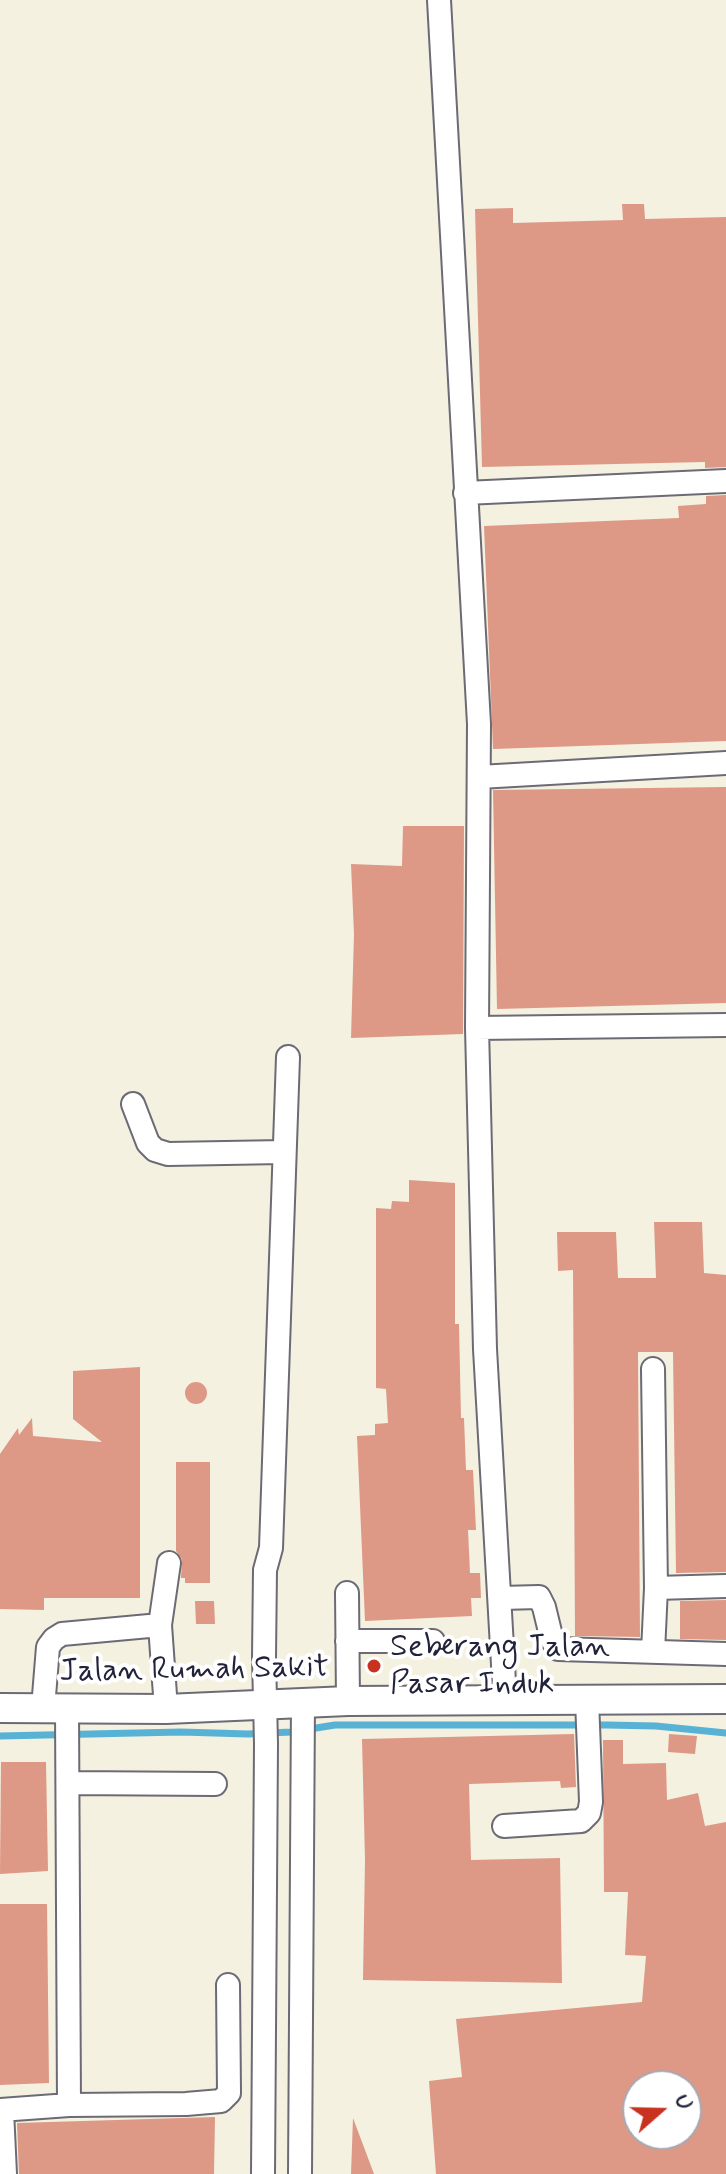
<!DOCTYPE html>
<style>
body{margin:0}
#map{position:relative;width:726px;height:2174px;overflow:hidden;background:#f4f1e0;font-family:Mynerve,sans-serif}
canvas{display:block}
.north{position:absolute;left:622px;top:2070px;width:80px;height:80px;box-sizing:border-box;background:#fff;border:2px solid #a7a7b1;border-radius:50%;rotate:70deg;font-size:22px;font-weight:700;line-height:32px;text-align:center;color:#22223b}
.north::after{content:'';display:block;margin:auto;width:28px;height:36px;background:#c8321e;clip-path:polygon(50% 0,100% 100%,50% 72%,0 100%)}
</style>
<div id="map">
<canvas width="726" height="2174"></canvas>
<div class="north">U</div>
</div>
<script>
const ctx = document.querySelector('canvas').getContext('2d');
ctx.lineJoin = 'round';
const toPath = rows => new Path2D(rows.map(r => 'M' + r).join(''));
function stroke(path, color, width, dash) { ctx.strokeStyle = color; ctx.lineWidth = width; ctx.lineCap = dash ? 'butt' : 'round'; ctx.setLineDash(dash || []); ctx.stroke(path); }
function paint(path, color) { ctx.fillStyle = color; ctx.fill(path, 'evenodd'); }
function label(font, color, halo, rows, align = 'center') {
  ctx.font = font + ' Mynerve,sans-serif'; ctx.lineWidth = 8; ctx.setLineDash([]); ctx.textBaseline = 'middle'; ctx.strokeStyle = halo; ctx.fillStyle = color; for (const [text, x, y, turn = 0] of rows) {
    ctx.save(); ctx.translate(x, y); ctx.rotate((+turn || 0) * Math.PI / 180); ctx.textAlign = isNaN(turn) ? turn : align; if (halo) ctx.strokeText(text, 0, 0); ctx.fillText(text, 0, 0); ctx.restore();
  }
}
stroke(toPath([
 [0,1736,181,1732,248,1734,291,1732,335,1725,607,1725,656,1726,726,1733]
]), '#57b2d5', 7);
paint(toPath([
 [622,204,644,204,645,219,726,217,726,467,705,468,705,462,482,467,475,209,513,208,513,223,623,220],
 [726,495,726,741,493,749,484,526,679,518,678,506,706,504,706,496],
 [726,787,726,1003,497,1009,493,790],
 [403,826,464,826,463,1034,351,1038,354,934,351,864,402,866],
 [409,1180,455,1183,455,1324,459,1324,461,1418,464,1418,466,1470,473,1470,476,1530,468,1530,470,1573,480,1573,481,1598,471,1598,472,1616,365,1621,357,1436,375,1435,375,1424,388,1423,386,1389,376,1388,376,1208,391,1209,392,1201,409,1202],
 [654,1222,702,1222,704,1273,726,1275,726,1572,676,1573,673,1352,638,1352,640,1637,575,1636,573,1270,558,1271,557,1232,616,1232,618,1278,656,1278],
 [140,1367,140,1598,44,1598,44,1610,0,1609,0,1454,18,1428,19,1435,32,1418,33,1436,102,1442,73,1419,73,1371],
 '185 1393a11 11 0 1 1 22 0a11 11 0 1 1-22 0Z',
 [176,1462,210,1462,210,1583,185,1583,185,1578,181,1578,182,1559,176,1551],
 [726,1600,726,1640,680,1639,680,1601],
 [195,1601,214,1601,215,1624,196,1624],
 [574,1734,576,1787,561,1788,560,1781,469,1784,471,1860,560,1858,562,1983,363,1980,365,1860,362,1739],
 [669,1734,697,1736,695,1754,668,1752],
 [603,1740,623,1740,623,1764,666,1763,667,1800,698,1793,705,1826,726,1822,726,2174,436,2174,429,2081,462,2077,456,2019,642,2002,646,1956,625,1955,628,1892,604,1892],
 [638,2086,686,2086,686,2134,638,2134],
 [1,1762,46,1762,48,1871,0,1874],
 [0,1904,47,1904,49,2083,0,2085],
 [215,2117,214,2174,19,2174,17,2123],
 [353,2118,374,2174,351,2174]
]), '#de9886');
const minor = toPath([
 [439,0,479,724,477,1028],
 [465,493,726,481],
 [479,777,726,763],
 [133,1104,148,1143,155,1150,168,1154,283,1152],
 [653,1369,656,1588],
 [347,1593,348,1701],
 [501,1598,539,1597,544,1607,552,1640,558,1649,726,1654],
 [160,1625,166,1709],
 [347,1641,433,1641],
 [653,1652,656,1588,726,1586],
 [505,1700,485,1349,477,1028,726,1025],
 [43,1708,48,1647,54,1639,62,1634,160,1625,169,1563],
 [69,1783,215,1784],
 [504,1826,581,1821,589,1813,591,1802,587,1700],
 [69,2105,186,2104,221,2101,229,2093,228,1985],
 [0,2110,69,2105,67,1709],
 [2,2110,5,2174],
 [263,2174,266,1744,264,1657,265,1570,271,1548,288,1057],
 [300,2174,303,1703]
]);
const major = toPath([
 [0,1708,166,1709,348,1701,726,1699]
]);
stroke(minor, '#6c6a75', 26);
stroke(major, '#6c6a75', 32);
stroke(minor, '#fff', 22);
stroke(major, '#fff', 28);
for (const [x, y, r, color] of [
 [374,1666,8,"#c8321e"]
]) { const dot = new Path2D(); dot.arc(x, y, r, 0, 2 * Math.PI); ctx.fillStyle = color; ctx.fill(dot); stroke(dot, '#fff', 3); }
label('32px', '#22223b', '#fff', [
 ["Seberang Jalan",390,1648],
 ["Pasar Induk",390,1685]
], 'left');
label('32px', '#22223b', '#fff', [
 ["Jalan Rumah Sakit",194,1671,-1]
]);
</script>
